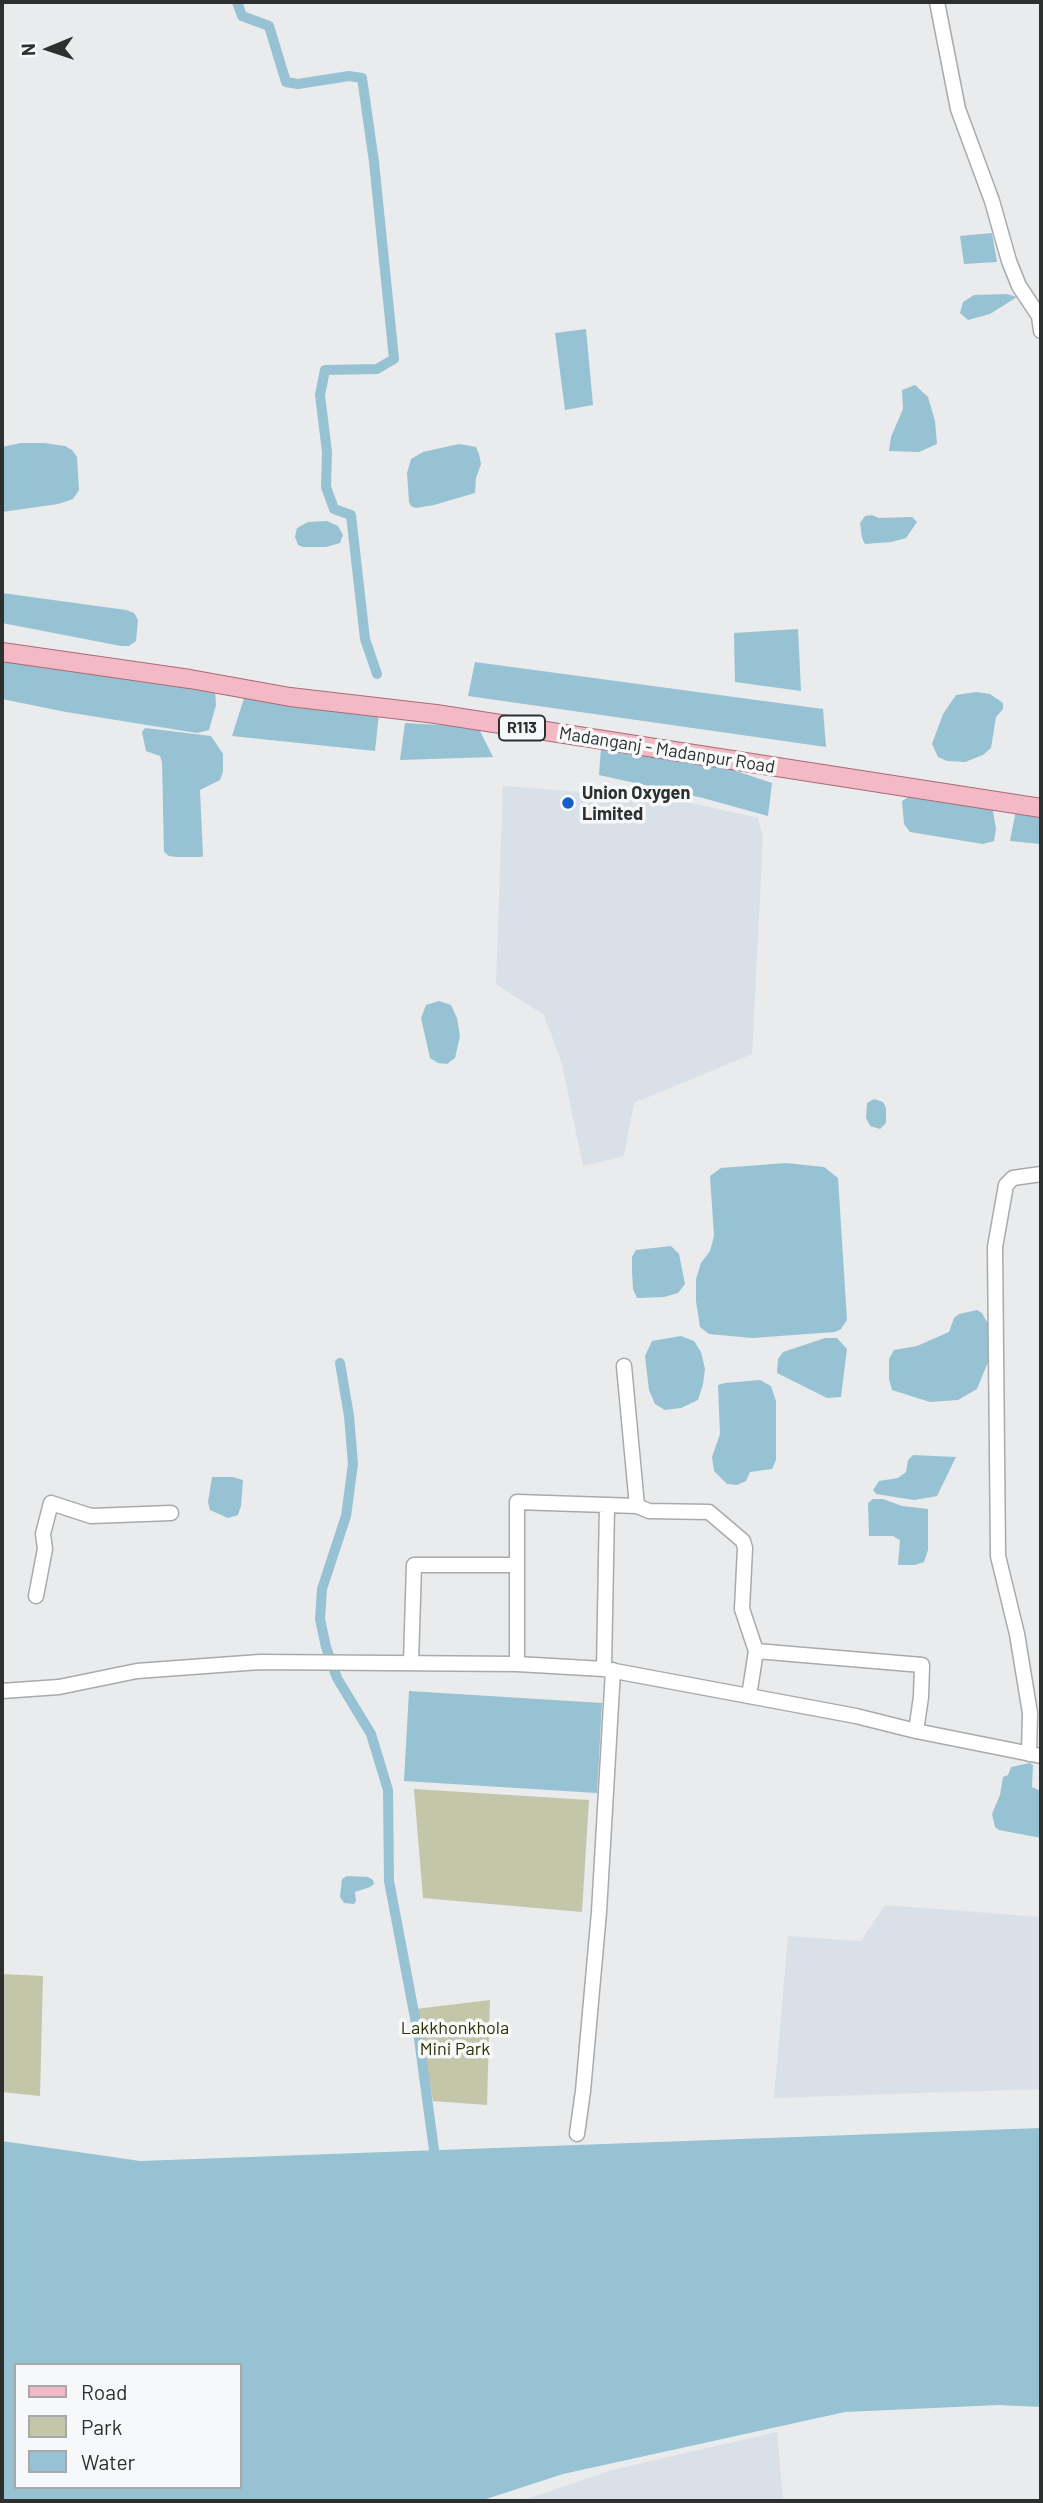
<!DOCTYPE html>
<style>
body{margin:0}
#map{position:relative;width:1043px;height:2503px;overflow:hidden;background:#e9ebec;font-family:Barlow,sans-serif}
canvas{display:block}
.frame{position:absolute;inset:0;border:4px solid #2e2f2f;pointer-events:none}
.legend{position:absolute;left:14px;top:2363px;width:228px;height:126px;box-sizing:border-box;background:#f7f8fa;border:2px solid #a7a8a9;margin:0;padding:9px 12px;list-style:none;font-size:21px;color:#2e2f2f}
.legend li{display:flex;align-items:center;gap:14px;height:35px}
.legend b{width:35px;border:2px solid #a7a8a9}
.north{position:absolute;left:14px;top:14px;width:70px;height:70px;-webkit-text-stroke:5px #f7f8fa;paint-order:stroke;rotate:268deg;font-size:19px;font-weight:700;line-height:28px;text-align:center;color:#2e2f2f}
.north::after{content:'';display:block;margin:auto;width:24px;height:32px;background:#2e2f2f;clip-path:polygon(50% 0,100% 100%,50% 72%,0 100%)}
</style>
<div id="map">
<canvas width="1043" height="2503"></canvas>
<div class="frame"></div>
<ul class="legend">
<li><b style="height:9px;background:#f3b9c5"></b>Road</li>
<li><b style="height:19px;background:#c3c6a9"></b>Park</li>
<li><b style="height:19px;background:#96c2d4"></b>Water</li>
</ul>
<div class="north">N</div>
</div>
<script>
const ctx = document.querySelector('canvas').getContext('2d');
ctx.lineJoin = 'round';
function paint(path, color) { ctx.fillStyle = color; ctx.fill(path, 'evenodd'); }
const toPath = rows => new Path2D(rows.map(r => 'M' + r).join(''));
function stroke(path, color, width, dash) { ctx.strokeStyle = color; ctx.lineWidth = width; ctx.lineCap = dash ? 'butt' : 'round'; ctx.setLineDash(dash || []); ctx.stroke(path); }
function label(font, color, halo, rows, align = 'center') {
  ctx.font = font + ' Barlow,sans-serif'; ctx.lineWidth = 7; ctx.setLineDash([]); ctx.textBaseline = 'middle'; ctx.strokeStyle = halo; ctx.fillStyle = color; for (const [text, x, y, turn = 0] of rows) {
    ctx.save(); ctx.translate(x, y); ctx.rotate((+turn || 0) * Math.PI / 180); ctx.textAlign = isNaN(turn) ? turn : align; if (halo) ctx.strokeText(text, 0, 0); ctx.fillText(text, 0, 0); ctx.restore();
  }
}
paint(toPath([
 [503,786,673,799,758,818,763,837,752,1054,634,1103,624,1156,583,1166,562,1064,544,1015,496,984],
 [885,1905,1041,1917,1041,2089,774,2098,788,1936,861,1941],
 [777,2432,783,2501,521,2501,612,2470]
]), '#dae0e7');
paint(toPath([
 [414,1789,589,1800,582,1912,423,1898],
 [2,1974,43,1976,40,2096,2,2092],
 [490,2000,487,2105,433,2101,416,2009]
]), '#c3c6a9');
paint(toPath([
 [992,233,997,262,964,264,960,236],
 [1007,294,1017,297,990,314,968,320,960,313,963,302,974,295],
 [586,329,593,405,565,410,555,333],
 [915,385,928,397,935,421,937,444,919,452,889,451,891,437,903,409,902,390],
 [21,443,44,443,65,446,72,450,77,457,79,490,73,499,58,504,2,512,2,447],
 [459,444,476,447,479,454,481,464,476,478,475,493,434,505,416,508,411,506,409,502,407,473,411,459,423,452],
 [872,515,879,518,912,517,917,522,906,538,891,542,865,544,862,538,860,523,865,516],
 [327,521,338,526,343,535,340,543,326,547,303,547,298,545,295,537,297,528,308,522],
 [2,593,126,610,134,613,138,620,136,641,129,646,121,646,2,623],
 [798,629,801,691,735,682,734,633],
 [2,658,215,688,216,705,209,730,197,733,66,712,2,699],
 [475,662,823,709,826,747,468,696],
 [976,692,990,694,1003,703,1003,709,996,717,991,748,983,755,965,762,947,761,938,757,932,744,943,714,956,695],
 [244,698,270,699,379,713,375,751,232,736],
 [405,723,478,727,493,757,400,760],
 [145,728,211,736,223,754,223,772,220,780,200,790,203,856,201,857,177,857,169,856,164,852,162,762,160,756,146,751,142,732],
 [601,748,709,762,772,783,768,816,703,798,599,775],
 [910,796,931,801,989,806,993,811,996,829,994,841,983,844,910,832,904,824,902,801],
 [1016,810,1041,817,1041,844,1010,841],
 [439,1001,451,1005,457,1018,460,1036,455,1058,447,1064,438,1063,430,1058,421,1018,426,1005],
 [874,1099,883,1102,886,1108,886,1123,880,1129,870,1126,866,1118,867,1103],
 [786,1163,824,1167,838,1178,847,1320,841,1329,835,1332,752,1338,709,1334,700,1327,696,1301,696,1279,701,1263,710,1251,714,1236,710,1176,721,1168],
 [671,1246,679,1254,685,1284,678,1293,664,1297,637,1298,633,1289,632,1271,632,1257,636,1250],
 [977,1310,982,1313,988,1324,991,1347,990,1357,977,1389,958,1400,930,1402,892,1390,889,1379,889,1359,894,1350,917,1346,949,1332,954,1318,959,1314],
 [681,1336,694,1341,701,1352,705,1369,703,1384,698,1400,681,1408,665,1410,655,1404,649,1390,645,1356,652,1341],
 [825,1338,837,1338,847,1349,841,1397,827,1398,777,1373,778,1359,783,1352],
 [760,1380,771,1386,776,1401,776,1460,772,1469,750,1472,746,1481,737,1485,727,1484,714,1471,712,1457,720,1434,718,1385,725,1383],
 [913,1455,956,1457,937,1496,914,1500,876,1494,873,1490,879,1481,898,1478,906,1472,908,1460],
 [212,1477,233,1477,243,1480,241,1506,238,1515,228,1518,210,1510,208,1502],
 [873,1499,883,1499,902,1506,928,1509,928,1550,924,1562,915,1565,898,1565,900,1540,893,1536,869,1536,868,1503],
 [409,1691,602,1703,597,1793,404,1781],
 [1030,1763,1033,1765,1032,1787,1041,1791,1041,1838,999,1830,995,1827,992,1814,1000,1795,1003,1777,1008,1775,1011,1767],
 [347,1876,368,1877,373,1880,374,1884,370,1887,355,1892,356,1901,354,1904,344,1903,340,1897,342,1879],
 [1041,2128,1041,2407,999,2405,845,2412,563,2474,480,2501,2,2501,2,2141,140,2161],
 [16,2365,240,2365,240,2487,16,2487]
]), '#96c2d4');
stroke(toPath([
 [237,2,242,16,269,26,286,82,298,84,349,76,362,78,374,162,394,359,377,369,325,370,320,395,327,452,326,487,334,509,351,515,365,639,377,674],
 [340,1363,349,1416,353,1464,346,1516,322,1589,320,1619,326,1647,337,1678,371,1734,388,1790,389,1881,419,2039,436,2165]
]), '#96c2d4', 10);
const minor = toPath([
 [937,2,958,109,992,201,1009,261,1019,286,1039,316,1041,331],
 [637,1506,649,1511,709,1512,743,1541,745,1548,742,1609,756,1651,749,1696],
 [36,1596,45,1549,43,1534,51,1503,91,1516,171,1513],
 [756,1651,922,1665,921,1697,916,1731],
 [411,1662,414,1565,516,1565],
 [517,1664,517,1502,637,1506,624,1366],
 [604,1669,607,1506],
 [2,1691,59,1687,137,1671,260,1662,517,1664,604,1669,856,1716,916,1731,1041,1756],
 [1029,1754,1030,1713,1017,1634,998,1556,995,1247,1006,1185,1013,1178,1041,1174],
 [577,2134,583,2091,599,1912,613,1670]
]);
const major = toPath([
 [2,652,190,679,290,697,436,714,1041,808]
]);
stroke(minor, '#a8aaab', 17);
stroke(major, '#a96b77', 20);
stroke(minor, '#fff', 14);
stroke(major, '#f3b9c5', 18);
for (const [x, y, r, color] of [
 [568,803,7,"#1360ca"]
]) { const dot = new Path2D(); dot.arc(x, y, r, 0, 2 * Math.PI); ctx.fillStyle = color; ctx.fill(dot); stroke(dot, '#f7f8fa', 2.5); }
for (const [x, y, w] of [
 [522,728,46]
]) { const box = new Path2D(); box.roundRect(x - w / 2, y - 12.5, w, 25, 5); ctx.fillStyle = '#f7f8fa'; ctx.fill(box); stroke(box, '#2e2f2f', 2); }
label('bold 16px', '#2e2f2f', null, [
 ["R113",522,728]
]);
label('18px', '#2e2f2f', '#f7f8fa', [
 ["Madanganj - Madanpur Road",667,750,9]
]);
label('bold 18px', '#2e2f2f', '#f7f8fa', [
 ["Union Oxygen",582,793],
 ["Limited",582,814]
], 'left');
label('18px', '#2f3101', '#f7f8fa', [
 ["Lakkhonkhola",455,2028],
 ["Mini Park",455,2049]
]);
</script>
